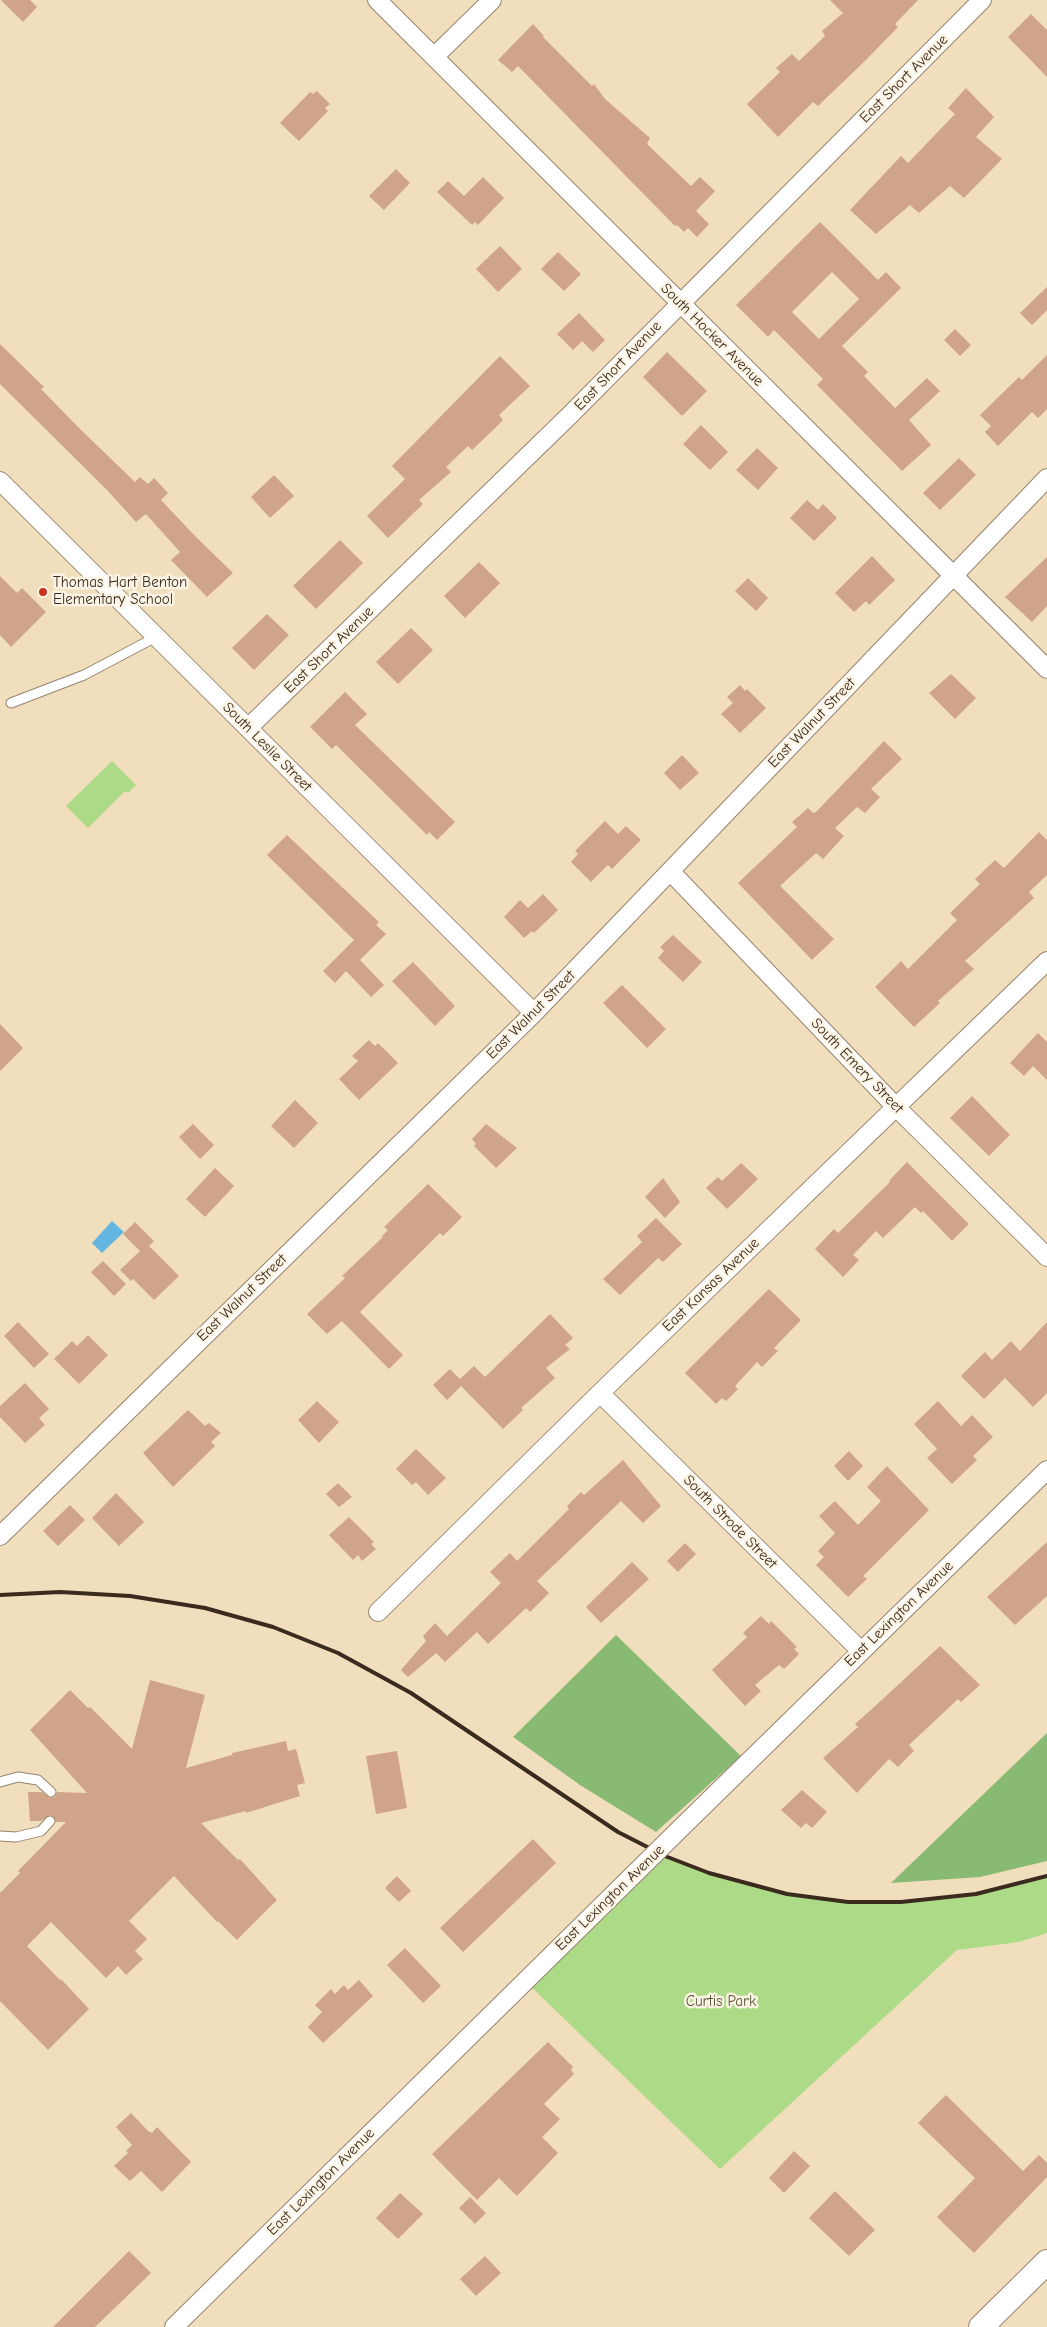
<!DOCTYPE html>
<style>
body{margin:0}
canvas{display:block;background:#f1debd}
</style>
<canvas width="1047" height="2327"></canvas>
<script>
const ctx = document.querySelector('canvas').getContext('2d');
ctx.lineJoin = 'round';
function paint(path, color) { ctx.fillStyle = color; ctx.fill(path, 'evenodd'); }
const toPath = rows => new Path2D(rows.map(r => 'M' + r).join(''));
function stroke(path, color, width, dash) { ctx.strokeStyle = color; ctx.lineWidth = width; ctx.lineCap = dash ? 'butt' : 'round'; ctx.setLineDash(dash || []); ctx.stroke(path); }
function label(font, color, halo, rows, align = 'center') {
  ctx.font = font + ' "Comic Neue",sans-serif'; ctx.lineWidth = 5; ctx.setLineDash([]); ctx.textBaseline = 'middle'; ctx.strokeStyle = halo; ctx.fillStyle = color; for (const [text, x, y, turn = 0] of rows) {
    ctx.save(); ctx.translate(x, y); ctx.rotate((+turn || 0) * Math.PI / 180); ctx.textAlign = isNaN(turn) ? turn : align; if (halo) ctx.strokeText(text, 0, 0); ctx.fillText(text, 0, 0); ctx.restore();
  }
}
paint(toPath([
 [112,761,136,785,128,793,125,791,88,828,66,806],
 [656,1852,709,1873,787,1894,848,1902,939,1899,1020,1885,1047,1876,1047,1933,1019,1942,957,1950,720,2169,525,1981]
]), '#acda87');
paint(toPath([
 [616,1635,741,1756,656,1832,580,1785,513,1737],
 [1047,1733,1047,1861,980,1877,891,1883]
]), '#89ba74');
paint(toPath([
 [112,1221,124,1232,102,1253,92,1243]
]), '#64b5df');
paint(toPath([
 [1,0,30,0,37,7,23,22],
 [830,0,918,0,895,24,898,27,866,60,818,106,813,102,778,137,747,104,780,72,776,68,792,54,799,61,825,36,822,31,843,13],
 [1031,14,1047,30,1047,77,1008,37],
 [533,24,544,36,543,37,592,86,594,84,605,99,650,138,647,144,691,186,700,177,715,191,696,211,709,224,697,237,688,228,684,232,677,225,675,226,518,66,512,72,498,60],
 [966,88,994,117,976,137,1002,159,964,198,950,186,919,213,910,205,876,234,850,210,901,156,908,163,955,114,948,108],
 [317,91,330,104,325,108,328,111,299,141,280,123,310,92,313,94],
 [396,169,410,183,384,210,369,196],
 [483,177,504,198,478,225,475,222,472,225,437,192,448,181,464,196],
 [820,222,878,280,886,272,901,288,842,346,868,372,864,376,895,408,927,378,940,391,909,420,931,445,902,471,817,385,823,379,774,330,768,337,736,305],
 [832,272,859,299,819,339,792,312],
 [500,246,522,269,498,292,476,269],
 [558,252,581,274,564,291,541,269],
 [1047,287,1047,310,1032,325,1020,313],
 [579,313,605,340,593,352,582,341,573,350,557,334],
 [955,329,971,345,960,356,944,340],
 [0,344,44,387,41,389,79,428,135,482,140,477,148,484,154,478,168,493,161,500,196,537,233,573,207,597,171,560,180,552,146,514,136,522,107,490,0,384],
 [667,352,707,391,682,416,643,377],
 [1047,355,1047,409,1038,418,1032,412,998,446,985,432,991,426,980,415,1019,377,1022,380],
 [500,356,530,386,499,415,503,420,491,432,472,450,468,446,446,467,451,472,419,500,423,504,388,538,367,516,405,479,392,466],
 [701,425,728,452,710,470,683,444],
 [757,448,778,468,758,490,736,470],
 [959,458,976,475,940,510,923,493],
 [274,475,294,496,270,518,251,497],
 [807,500,818,510,823,504,837,518,814,541,790,518],
 [340,540,363,563,316,609,293,586],
 [872,556,895,580,869,605,866,601,854,612,835,593],
 [1047,557,1047,606,1032,622,1005,597],
 [479,562,500,583,465,618,444,596],
 [0,576,17,593,22,588,46,612,11,647,0,635],
 [748,578,768,598,756,611,735,591],
 [267,614,289,635,254,670,232,648],
 [411,628,433,650,398,684,376,662],
 [951,674,976,698,955,719,929,693],
 [740,685,745,691,747,689,766,708,740,733,721,714,733,703,727,697],
 [345,692,367,714,355,725,455,822,437,840,429,832,427,835,336,745,332,749,310,727],
 [884,741,902,759,871,789,880,797,865,813,857,807,835,828,844,836,823,859,816,853,780,886,834,939,812,960,738,883,797,827,792,822,808,808,813,813,816,812],
 [682,755,699,773,680,790,664,773],
 [605,821,618,834,626,826,641,840,612,869,608,865,591,882,571,862,578,854,575,851],
 [1039,832,1047,840,1047,875,1029,892,1034,898,965,961,974,969,938,1001,940,1003,914,1027,875,987,901,961,908,969,957,920,950,913,980,884,975,879,995,860,1004,868],
 [287,835,379,922,376,925,386,934,360,960,384,985,371,997,346,971,335,983,323,971,354,940,267,855],
 [543,894,558,910,534,933,532,931,524,938,504,917,520,900,528,908],
 [673,935,702,962,683,982,658,958,664,951,660,947],
 [413,962,455,1006,435,1026,392,981],
 [622,985,666,1029,647,1048,603,1003],
 [0,1024,23,1048,0,1071],
 [1038,1033,1047,1042,1047,1080,1033,1066,1024,1076,1010,1063],
 [369,1040,375,1046,378,1043,398,1063,359,1100,339,1079,358,1061,352,1056],
 [972,1096,1010,1135,989,1156,950,1118],
 [295,1100,318,1123,294,1148,271,1126],
 [193,1124,214,1145,200,1159,179,1137],
 [486,1124,517,1148,496,1168,474,1146,476,1144,472,1139],
 [907,1162,969,1224,952,1241,923,1211,921,1213,915,1207,883,1238,876,1231,853,1255,859,1260,843,1277,815,1249,834,1229,838,1233,890,1182,889,1181],
 [741,1163,758,1179,727,1209,706,1188,718,1177,722,1181],
 [215,1168,234,1186,205,1217,186,1199],
 [663,1178,680,1202,665,1218,645,1197],
 [428,1184,462,1217,443,1236,440,1233,360,1312,403,1355,389,1369,342,1321,327,1334,307,1314,345,1278,342,1276,383,1237,382,1236,388,1230,384,1227],
 [656,1218,682,1244,663,1262,658,1258,620,1295,603,1279,642,1242,637,1236],
 [135,1222,154,1241,149,1246,179,1276,154,1300,133,1279,131,1281,120,1270,140,1251,123,1234],
 [103,1261,126,1284,114,1296,91,1272],
 [769,1289,801,1320,774,1348,778,1351,762,1367,757,1362,735,1386,738,1389,726,1401,722,1398,716,1404,685,1373],
 [550,1314,573,1338,565,1345,570,1349,546,1368,555,1378,521,1408,523,1410,503,1429,461,1386,447,1400,433,1385,450,1369,460,1379,474,1366,485,1377],
 [18,1322,49,1354,34,1368,4,1336],
 [1047,1322,1047,1393,1033,1407,1005,1378,984,1399,961,1376,985,1352,992,1360,1011,1341,1020,1351],
 [88,1335,108,1355,79,1384,54,1359,72,1341,77,1346],
 [25,1383,49,1409,39,1418,45,1425,25,1443,0,1417,0,1406],
 [317,1401,339,1422,319,1443,298,1420],
 [938,1401,961,1426,972,1415,993,1437,973,1456,977,1460,952,1484,927,1458,937,1449,914,1424],
 [188,1410,205,1426,209,1423,221,1433,211,1442,215,1446,173,1487,143,1453],
 [416,1449,446,1478,428,1495,416,1482,412,1485,396,1469],
 [849,1451,863,1466,848,1481,834,1466],
 [623,1460,661,1506,643,1523,621,1501,537,1581,549,1593,530,1612,526,1608,488,1644,477,1632,445,1662,436,1653,408,1677,401,1670,426,1641,423,1636,435,1623,447,1636,501,1583,490,1572,510,1553,517,1561,569,1509,567,1506,581,1492,584,1495],
 [887,1466,929,1510,863,1576,867,1579,848,1597,816,1565,824,1557,818,1551,835,1533,819,1516,835,1501,858,1525,881,1501,867,1487],
 [338,1483,352,1497,339,1507,326,1494],
 [116,1493,144,1522,119,1546,92,1518],
 [70,1505,85,1520,58,1546,43,1531],
 [349,1517,374,1542,371,1544,376,1549,362,1561,358,1555,353,1560,329,1535],
 [1047,1542,1047,1596,1015,1625,987,1597],
 [685,1543,696,1554,678,1572,667,1561],
 [632,1562,649,1579,601,1623,586,1607],
 [761,1616,769,1624,771,1621,797,1647,794,1649,799,1654,784,1669,779,1665,755,1685,761,1691,745,1706,712,1670,747,1637,743,1633],
 [940,1646,980,1685,961,1702,958,1699,909,1745,914,1751,898,1767,889,1759,857,1793,823,1758,858,1727,855,1724,873,1708],
 [150,1680,205,1695,186,1768,232,1755,232,1753,286,1741,288,1751,296,1749,305,1783,297,1785,300,1796,246,1813,246,1811,201,1823,238,1860,240,1859,277,1900,237,1940,218,1921,217,1922,174,1876,129,1921,147,1939,135,1951,143,1959,126,1975,118,1966,106,1978,51,1922,27,1946,60,1980,61,1979,89,2009,48,2050,0,2001,0,1893,20,1873,18,1871,66,1822,56,1822,51,1815,41,1821,30,1821,28,1792,42,1792,50,1798,55,1797,57,1792,87,1793,30,1730,70,1690,88,1708,90,1707,132,1749],
 [397,1751,407,1808,376,1814,366,1756],
 [802,1790,827,1812,812,1828,806,1823,801,1828,781,1810],
 [533,1839,556,1863,463,1952,440,1928],
 [397,1876,411,1891,399,1902,385,1888],
 [405,1948,441,1986,423,2003,387,1965],
 [359,1980,373,1996,323,2043,308,2027,322,2012,315,2005,331,1989,335,1994,344,1985,348,1990],
 [548,2042,573,2067,571,2070,574,2074,544,2104,560,2119,542,2137,558,2153,517,2196,499,2178,477,2200,432,2154],
 [946,2095,1023,2171,1039,2155,1047,2163,1047,2177,974,2253,937,2217,975,2178,918,2123],
 [131,2113,148,2131,152,2133,157,2127,191,2162,162,2192,141,2171,130,2181,114,2166,128,2153,126,2151,132,2145,116,2127],
 [794,2151,810,2166,784,2193,769,2178],
 [835,2191,875,2230,849,2256,809,2218],
 [400,2193,423,2214,398,2239,376,2218],
 [470,2197,486,2213,475,2224,459,2208],
 [129,2251,151,2273,95,2327,53,2327],
 [485,2256,501,2273,476,2296,460,2279]
]), '#d0a488');
const lane = toPath([
 [11,703,84,675,156,637],
 [0,1782,18,1777,38,1780,51,1792],
 [0,1836,16,1837,41,1831,50,1821]
]);
const street = toPath([
 [377,0,1047,669],
 [435,56,492,0],
 [0,481,534,1013],
 [249,727,570,415,982,0],
 [670,871,895,1106,1047,1257],
 [600,1393,861,1651],
 [0,1536,534,1013,1047,478],
 [378,1612,600,1393,1047,961],
 [688,1821,1047,1470],
 [174,2327,623,1885]
]);
const secondary = toPath([
 [981,2327,1047,2262]
]);
stroke(lane, '#96846e', 11);
stroke(street, '#96846e', 20);
stroke(secondary, '#96846e', 26);
stroke(lane, '#fff', 9);
stroke(street, '#fff', 18);
stroke(secondary, '#fff', 24);
stroke(toPath([
 [0,1595,60,1592,130,1596,205,1608,273,1627,338,1653,411,1693,618,1832,665,1856,709,1873,787,1894,848,1902,901,1902,976,1894,1047,1876]
]), '#3b2a1e', 4);
const streetBridge = toPath([
 [623,1885,688,1821]
]);
stroke(streetBridge, '#96846e', 20, []);
stroke(streetBridge, '#fff', 18);
for (const [x, y, r, color] of [
 [43,592,5,"#c8321e"]
]) { const dot = new Path2D(); dot.arc(x, y, r, 0, 2 * Math.PI); ctx.fillStyle = color; ctx.fill(dot); stroke(dot, '#fcf5e5', 2); }
label('15px', '#3b2a1e', '#fcf5e5', [
 ["East Short Avenue",904,79,-45],
 ["South Hocker Avenue",712,335,45],
 ["East Short Avenue",618,366,-46],
 ["East Short Avenue",329,650,-44],
 ["East Walnut Street",812,723,-46],
 ["South Leslie Street",267,747,45],
 ["East Walnut Street",531,1015,-45],
 ["South Emery Street",857,1066,46],
 ["East Kansas Avenue",711,1285,-44],
 ["East Walnut Street",242,1298,-44],
 ["South Strode Street",730,1522,45],
 ["East Lexington Avenue",899,1614,-44],
 ["East Lexington Avenue",610,1898,-44],
 ["East Lexington Avenue",321,2182,-45]
]);
label('15px', '#3b2a1e', '#fcf5e5', [
 ["Thomas Hart Benton",53,583],
 ["Elementary School",53,600]
], 'left');
label('15px', '#575638', '#fcf5e5', [
 ["Curtis Park",721,2002]
]);
</script>
